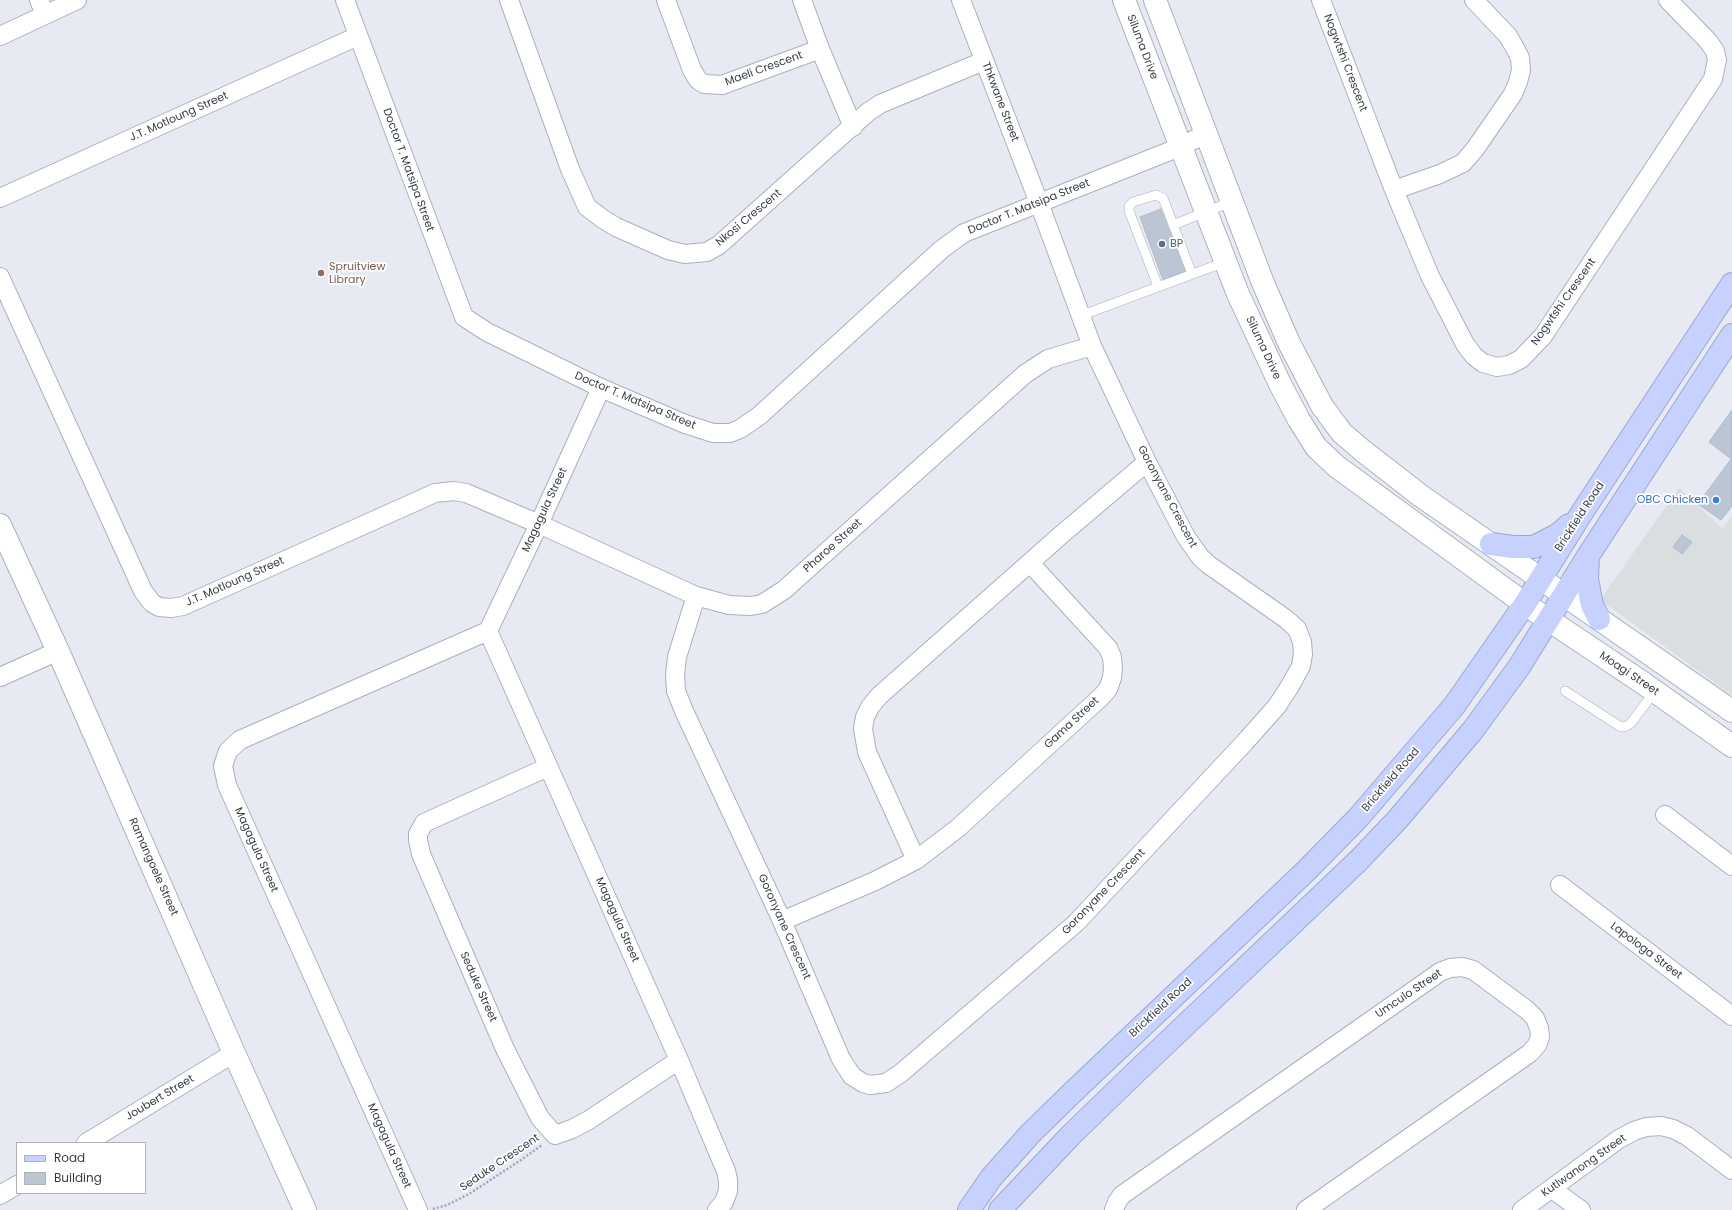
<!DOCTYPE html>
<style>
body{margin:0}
#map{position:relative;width:1732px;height:1210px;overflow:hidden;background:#e7eaf3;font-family:Poppins,sans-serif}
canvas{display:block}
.legend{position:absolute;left:16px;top:1142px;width:130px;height:52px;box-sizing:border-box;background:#fff;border:1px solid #afb1b5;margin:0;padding:5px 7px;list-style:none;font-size:12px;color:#363c46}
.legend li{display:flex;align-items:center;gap:8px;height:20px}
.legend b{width:20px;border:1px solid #afb1b5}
</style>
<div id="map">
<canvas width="1732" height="1210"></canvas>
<ul class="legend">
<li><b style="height:5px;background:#c6d2fd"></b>Road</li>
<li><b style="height:11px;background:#bcc5d4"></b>Building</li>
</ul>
</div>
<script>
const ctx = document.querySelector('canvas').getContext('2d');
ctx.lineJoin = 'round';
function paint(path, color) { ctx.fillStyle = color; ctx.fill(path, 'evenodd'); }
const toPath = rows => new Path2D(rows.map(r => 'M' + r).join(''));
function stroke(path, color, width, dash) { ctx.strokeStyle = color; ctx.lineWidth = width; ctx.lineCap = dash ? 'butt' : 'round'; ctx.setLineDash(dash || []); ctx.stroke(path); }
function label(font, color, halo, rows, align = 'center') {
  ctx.font = font + ' Poppins,sans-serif'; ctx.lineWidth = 3.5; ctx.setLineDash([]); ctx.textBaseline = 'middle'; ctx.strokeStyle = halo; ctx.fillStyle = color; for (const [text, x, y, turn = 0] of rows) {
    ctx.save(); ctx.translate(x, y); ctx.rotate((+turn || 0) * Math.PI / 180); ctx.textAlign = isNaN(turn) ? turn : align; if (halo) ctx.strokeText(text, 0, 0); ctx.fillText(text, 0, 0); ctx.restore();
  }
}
paint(toPath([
 [1679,488,1723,529,1732,516,1732,695,1600,600]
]), '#dbdee1');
const building = toPath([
 [1161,209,1185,271,1163,280,1140,217,1161,209],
 [1732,410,1732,506,1721,520,1698,504,1731,459,1709,442,1732,410],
 [1682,535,1692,542,1682,554,1673,547,1682,535]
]);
paint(building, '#bcc5d4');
stroke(building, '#afbbcf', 1);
const service = toPath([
 [1173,225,1233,201],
 [1158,286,1129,211,1129,206,1133,202,1156,195,1163,198,1192,274],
 [1080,316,1225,262],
 [1565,691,1621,727,1627,726,1631,723,1655,691]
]);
const minor = toPath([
 [39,0,45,15],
 [345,0,464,317,487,332,601,388,685,424,713,433,730,433,740,429,759,416,942,249,964,233,1180,147,1207,133],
 [509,0,570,169,587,207,603,219,616,227,668,250,685,254,707,252,719,245,868,112,880,104,984,61],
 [666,0,692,70,698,80,704,84,722,85,820,49],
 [802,0,820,49,853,127],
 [1321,0,1394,190,1430,276,1465,344,1474,356,1483,363,1497,367,1509,365,1521,359,1543,336,1713,79,1717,60,1715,51,1708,41,1668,0],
 [0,36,77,0],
 [1394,190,1440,174,1463,163,1475,149,1513,94,1518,82,1521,70,1520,58,1515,48,1508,36,1474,0],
 [0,198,358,36],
 [0,277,143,591,152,603,159,607,171,608,183,606,435,493,454,491,466,493,539,524,696,596,729,605,751,606,762,604,784,590,1025,374,1048,359,1092,346],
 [696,596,677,657,675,674,676,691,684,711,782,921,841,1059,852,1076,863,1083,870,1085,886,1083,901,1073,1076,923,1245,742,1277,706,1290,686,1301,666,1303,654,1302,642,1297,629,1286,619,1209,565,1201,558,1186,537,1147,462,1092,346,1039,203,961,0],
 [488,631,679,1060,726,1171,728,1180,728,1191,724,1202,717,1210],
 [0,677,58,651],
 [548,767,424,823,418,834,418,840,421,854,505,1049,540,1118,555,1135,572,1129,589,1120,679,1060],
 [1665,815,1732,866],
 [916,860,867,752,863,729,865,717,870,707,879,696,1061,535,1147,462],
 [1560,885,1732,1016],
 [782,921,875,881,916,860,958,828,1101,697,1108,689,1112,678,1113,668,1112,657,1108,648,1030,563],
 [86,1143,234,1053],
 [1552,1189,1581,1210],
 [0,1195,17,1185],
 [418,1210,227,785,223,766,228,751,240,740,488,631,539,524,601,388],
 [1114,1210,1117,1202,1122,1195,1440,972,1450,968,1462,967,1473,970,1527,1010,1535,1018,1539,1028,1540,1037,1537,1045,1530,1053,1306,1210],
 [1522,1210,1619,1139,1634,1131,1646,1127,1661,1126,1673,1129,1687,1136,1732,1170]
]);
const tertiary = toPath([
 [1124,0,1238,294,1280,384,1299,420,1316,447,1336,466,1525,604,1643,683,1732,746],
 [1155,0,1263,283,1289,343,1322,406,1333,421,1342,433,1363,451,1421,496,1732,711],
 [0,525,58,651,234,1053,305,1210]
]);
const secondary = toPath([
 [1491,544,1513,547,1534,547,1559,534,1569,525],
 [1588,556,1587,579,1592,605,1599,619],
 [969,1210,991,1178,1030,1134,1074,1091,1306,871,1358,818,1454,706,1525,604,1583,511,1732,284],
 [1000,1210,1071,1135,1135,1073,1358,861,1398,819,1473,730,1519,667,1588,556,1732,335]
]);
stroke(service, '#a9b0be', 10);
stroke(minor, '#a9b0be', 20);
stroke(tertiary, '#a9b0be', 24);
stroke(secondary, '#99a7d5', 24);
stroke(toPath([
 [433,1209,447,1205,469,1194,521,1160,542,1145]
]), '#9ba7c0', 2.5, [2, 2]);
stroke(service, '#fff', 9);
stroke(minor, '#fff', 18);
stroke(tertiary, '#fff', 22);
stroke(secondary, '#c6d2fd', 22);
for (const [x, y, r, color] of [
 [1162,244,4,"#5c6f8a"],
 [321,273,4,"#8d6e63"],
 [1716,500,4,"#3f7fe0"]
]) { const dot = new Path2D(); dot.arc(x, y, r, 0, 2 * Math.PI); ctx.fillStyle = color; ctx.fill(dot); stroke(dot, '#fff', 1.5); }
label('11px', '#363c46', '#fff', [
 ["Siluma Drive",1142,47,69],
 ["Nogwtshi Crescent",1345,63,69],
 ["Maeli Crescent",764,69,-20],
 ["Thkwane Street",1000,102,69],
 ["J.T. Motloung Street",179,117,-24],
 ["Doctor T. Matsipa Street",408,170,70],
 ["Doctor T. Matsipa Street",1029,207,-22],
 ["Nkosi Crescent",749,218,-40],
 ["Nogwtshi Crescent",1564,302,-55],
 ["Siluma Drive",1263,348,65],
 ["Doctor T. Matsipa Street",635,401,23],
 ["Goronyane Crescent",1167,497,62],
 ["Magagula Street",545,510,-65],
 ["Brickfield Road",1580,517,-57],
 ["Pharoe Street",833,546,-42],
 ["J.T. Motloung Street",235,582,-24],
 ["Moagi Street",1629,674,34],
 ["Gama Street",1072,723,-43],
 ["Brickfield Road",1391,780,-49],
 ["Magagula Street",256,850,66],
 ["Ramangoele Street",153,867,66],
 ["Goronyane Crescent",1104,892,-46],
 ["Magagula Street",617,920,66],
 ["Goronyane Crescent",784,927,66],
 ["Lapologa Street",1646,951,37],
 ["Seduke Street",478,987,66],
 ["Umculo Street",1409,994,-34],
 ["Brickfield Road",1161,1008,-43],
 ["Joubert Street",160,1098,-31],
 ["Magagula Street",389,1146,66],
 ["Seduke Crescent",500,1163,-34],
 ["Kutlwanong Street",1584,1166,-35]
]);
label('11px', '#4e5e75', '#fff', [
 ["BP",1170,244]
], 'left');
label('11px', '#785e54', '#fff', [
 ["Spruitview",329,267],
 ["Library",329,280]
], 'left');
label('11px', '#366cbe', '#fff', [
 ["OBC Chicken",1708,500]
], 'right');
</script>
